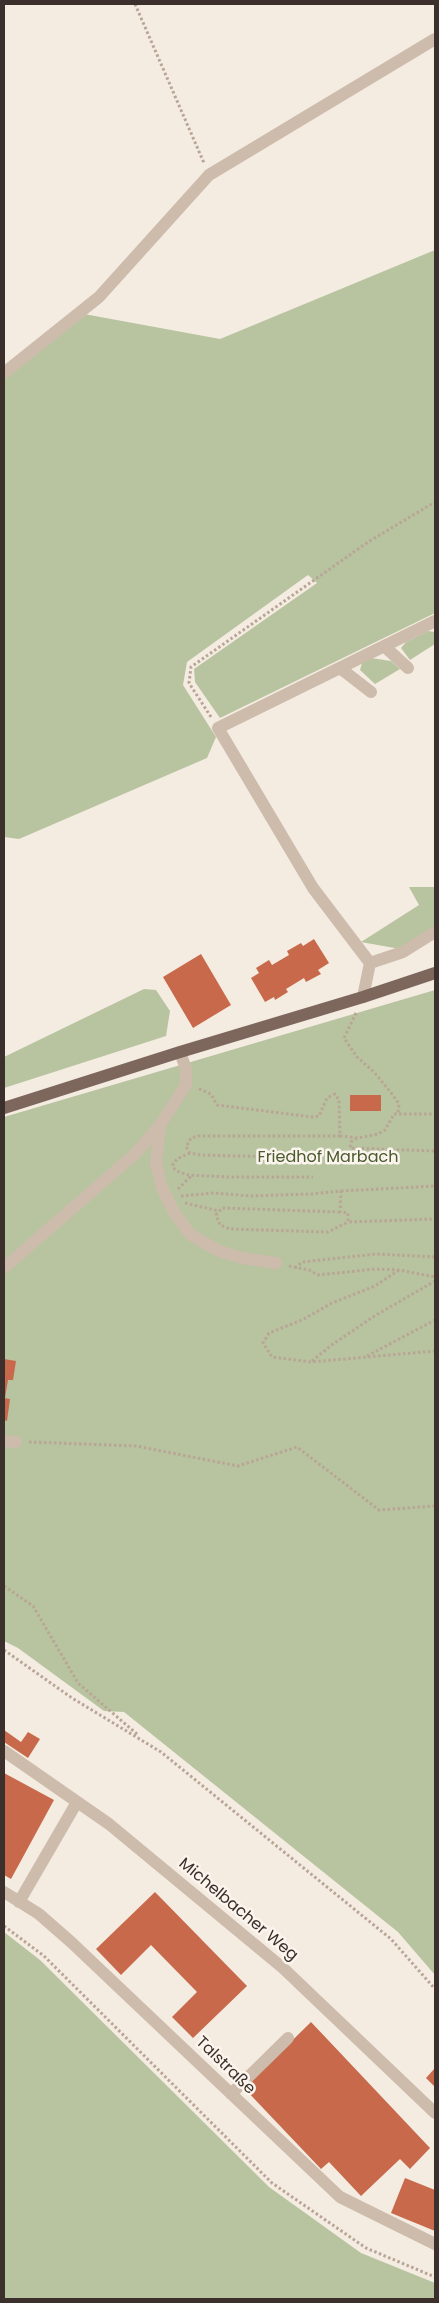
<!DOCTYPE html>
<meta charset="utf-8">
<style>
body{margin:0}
#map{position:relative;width:439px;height:2303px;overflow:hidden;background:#f4ebe1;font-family:Poppins,sans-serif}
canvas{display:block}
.frame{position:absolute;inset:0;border:5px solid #3b302b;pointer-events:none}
</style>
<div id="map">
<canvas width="439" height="2303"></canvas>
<div class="frame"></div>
</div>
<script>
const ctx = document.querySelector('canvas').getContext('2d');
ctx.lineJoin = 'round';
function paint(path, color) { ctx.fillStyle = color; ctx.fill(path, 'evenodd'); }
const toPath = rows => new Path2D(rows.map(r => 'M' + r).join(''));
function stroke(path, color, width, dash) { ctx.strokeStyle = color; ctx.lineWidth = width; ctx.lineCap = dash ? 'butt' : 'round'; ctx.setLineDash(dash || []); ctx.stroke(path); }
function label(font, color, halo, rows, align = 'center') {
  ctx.font = font + ' Poppins,sans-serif'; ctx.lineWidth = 5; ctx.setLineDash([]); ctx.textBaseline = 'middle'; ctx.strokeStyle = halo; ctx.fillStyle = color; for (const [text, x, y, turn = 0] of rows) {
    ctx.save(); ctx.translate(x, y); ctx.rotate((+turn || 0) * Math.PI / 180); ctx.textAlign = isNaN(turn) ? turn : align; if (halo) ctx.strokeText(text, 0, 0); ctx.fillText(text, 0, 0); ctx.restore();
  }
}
paint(toPath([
 [435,250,435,613,220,718,195,682,194,669,317,583,308,575,187,662,183,685,216,737,207,758,19,839,4,837,4,380,84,314,220,339],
 [428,631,435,632,435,644,410,660,401,648,406,642],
 [371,658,391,661,400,669,375,684,360,670,362,663],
 [409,887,435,887,435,928,400,949,361,942,419,905],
 [144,989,156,990,170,1011,166,1036,4,1088,4,1057],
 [435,990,435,1975,398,1932,124,1712,104,1711,18,1648,4,1641,4,1117],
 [4,1932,40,1960,269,2187,361,2253,435,2283,435,2299,4,2299]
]), '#b8c4a0');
paint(toPath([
 [314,939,329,963,318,970,321,974,306,982,304,978,286,989,288,992,275,1000,274,997,265,1002,251,978,259,973,256,968,269,960,272,965,289,955,287,951,301,943,303,946],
 [201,954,231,1005,193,1028,163,977],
 [350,1095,381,1095,381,1111,350,1111],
 [4,1359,16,1361,13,1380,8,1380,5,1398],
 [4,1398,10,1399,7,1421,4,1420],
 [4,1730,21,1742,28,1732,40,1739,28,1758,4,1742],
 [4,1773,54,1800,11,1879,4,1875],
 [155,1892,247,1986,193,2038,172,2017,197,1992,151,1945,121,1975,96,1949],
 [311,2022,430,2148,410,2169,400,2159,361,2196,329,2162,321,2169,244,2088],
 [435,2068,435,2087,426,2078],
 [405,2178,435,2190,435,2231,391,2213]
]), '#c8694b');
stroke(toPath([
 [135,4,204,163],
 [211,717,189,683,191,667,368,542,435,502],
 [356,1013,344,1038,357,1057,375,1073,392,1094,399,1104,398,1114],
 [199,1089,211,1094,217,1105,312,1117,319,1116,327,1098,335,1094,339,1100,340,1136,198,1136,191,1138,186,1147,190,1153,200,1155,317,1158],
 [340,1136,358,1138,378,1134,385,1130,394,1114,435,1114],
 [357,1138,351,1142,350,1148,435,1151],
 [190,1153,177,1159,173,1164,173,1168,179,1172,189,1175,229,1177,313,1177],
 [178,1189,190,1177,189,1175],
 [341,1191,435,1186],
 [181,1196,214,1193,251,1196,312,1194,341,1191,340,1212,348,1213,348,1222,435,1219],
 [185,1203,219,1211],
 [340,1212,222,1208,216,1215,220,1225,230,1229,328,1232,348,1222],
 [289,1266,309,1270,318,1275,375,1269,399,1270,435,1277],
 [295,1268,302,1262,376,1254,435,1257],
 [399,1270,375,1286,332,1303,302,1320,269,1333,263,1343,272,1357,311,1362,435,1351],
 [367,1356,435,1320],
 [312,1361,333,1344,376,1315,435,1281],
 [29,1442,136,1446,238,1466,297,1447,379,1510,435,1506],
 [4,1586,33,1606,78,1683,138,1735],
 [4,1650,72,1698,161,1752,391,1939,435,1989],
 [4,1926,44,1956,272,2183,366,2248,435,2277]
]), '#b9a596', 3, [2.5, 2.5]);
stroke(toPath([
 [4,373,99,297,209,175,435,39],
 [384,646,408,668],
 [340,668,371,692],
 [370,963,403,952,435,932],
 [363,997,370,963,313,888,218,728,435,621],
 [160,1125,156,1163,162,1188,175,1214,191,1235,219,1251,242,1258,276,1263],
 [4,1268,136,1153,160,1125,186,1085,186,1069,180,1052],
 [4,1441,16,1442],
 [4,1751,109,1824,283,1968,435,2113],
 [4,1892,39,1914,71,1942,340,2197,435,2244],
 [19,1902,77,1802],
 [231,2094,288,2038]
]), '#cdbbac', 12);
stroke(toPath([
 [4,1108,180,1052,363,997,435,973]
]), '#7d675c', 12);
label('16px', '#4a5a2e', '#fbf5ee', [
 ["Friedhof Marbach",328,1158]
]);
label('16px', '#3b302b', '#fbf5ee', [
 ["Michelbacher Weg",238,1910,40],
 ["Talstraße",225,2066,44]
]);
</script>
